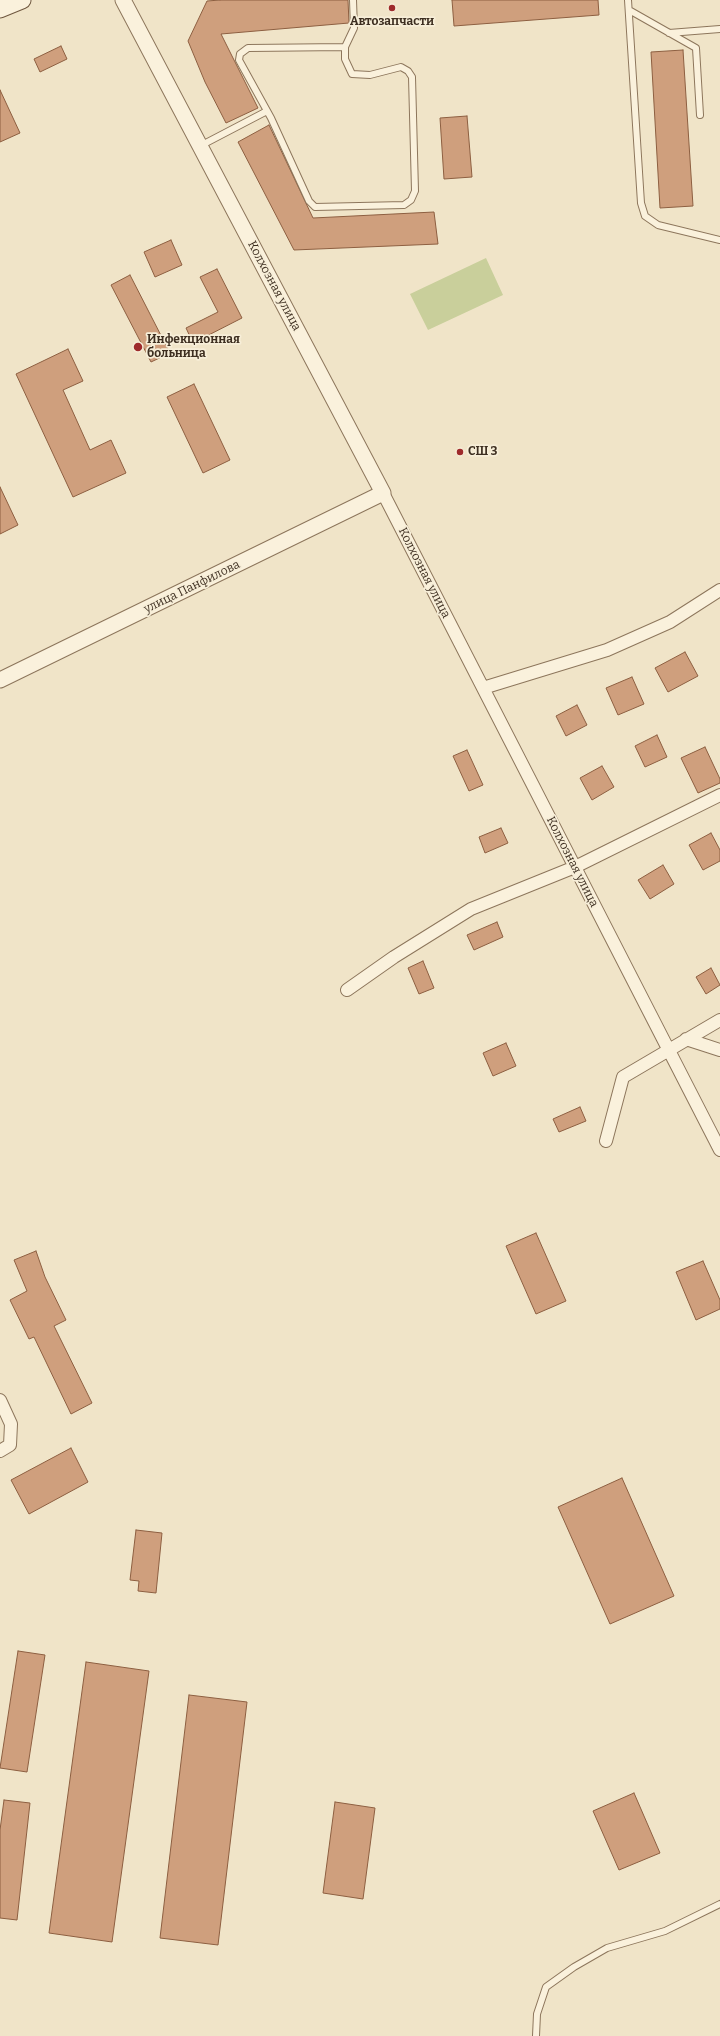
<!DOCTYPE html>
<meta charset="utf-8">
<style>
body{margin:0}
canvas{display:block;background:#f0e4c8}
</style>
<canvas width="720" height="2036"></canvas>
<script>
const ctx = document.querySelector('canvas').getContext('2d');
ctx.lineJoin = 'round';
function paint(path, color) { ctx.fillStyle = color; ctx.fill(path, 'evenodd'); }
const toPath = rows => new Path2D(rows.map(r => 'M' + r).join(''));
function stroke(path, color, width, dash) { ctx.strokeStyle = color; ctx.lineWidth = width; ctx.lineCap = dash ? 'butt' : 'round'; ctx.setLineDash(dash || []); ctx.stroke(path); }
function label(font, color, halo, rows, align = 'center') {
  ctx.font = font + ' Bitter,serif'; ctx.lineWidth = 3.5; ctx.setLineDash([]); ctx.textBaseline = 'middle'; ctx.strokeStyle = halo; ctx.fillStyle = color; for (const [text, x, y, turn = 0] of rows) {
    ctx.save(); ctx.translate(x, y); ctx.rotate((+turn || 0) * Math.PI / 180); ctx.textAlign = isNaN(turn) ? turn : align; if (halo) ctx.strokeText(text, 0, 0); ctx.fillText(text, 0, 0); ctx.restore();
  }
}
paint(toPath([
 [486,258,503,295,428,330,410,294]
]), '#c9cf9b');
const building = toPath([
 [220,0,348,0,349,23,221,34,258,108,226,123,205,82,188,41,207,1,220,0],
 [452,0,598,0,599,15,454,26,452,0],
 [61,46,67,59,40,72,34,59,61,46],
 [683,50,693,206,660,208,651,52,683,50],
 [0,90,20,133,0,142,0,90],
 [467,116,472,177,444,179,440,118,467,116],
 [269,125,313,218,434,212,438,244,294,250,238,142,269,125],
 [171,240,182,265,155,277,144,252,171,240],
 [217,269,242,318,193,343,186,328,218,312,200,277,217,269],
 [130,275,170,353,151,362,111,285,130,275],
 [68,349,83,381,63,390,90,450,111,440,126,473,73,497,16,374,68,349],
 [194,384,230,460,203,473,167,397,194,384],
 [0,487,18,525,0,534,0,487],
 [685,652,698,676,668,692,655,668,685,652],
 [632,677,644,704,618,715,606,688,632,677],
 [577,705,587,725,566,736,556,716,577,705],
 [657,735,667,757,645,767,635,746,657,735],
 [705,747,720,779,720,783,698,793,681,758,705,747],
 [467,750,483,785,469,791,453,756,467,750],
 [602,766,614,787,592,800,580,778,602,766],
 [501,828,508,843,485,853,479,837,501,828],
 [711,833,720,850,720,861,703,870,689,845,711,833],
 [663,865,674,884,650,899,638,880,663,865],
 [497,922,503,937,474,950,467,935,497,922],
 [423,961,434,988,419,994,408,968,423,961],
 [711,968,720,985,706,994,696,977,711,968],
 [506,1043,516,1066,493,1076,483,1053,506,1043],
 [580,1107,586,1121,559,1132,553,1119,580,1107],
 [536,1233,566,1301,536,1314,506,1246,536,1233],
 [36,1251,45,1277,66,1320,54,1326,92,1403,71,1414,34,1337,29,1339,10,1300,27,1291,14,1260,36,1251],
 [703,1261,720,1300,720,1309,696,1320,676,1272,703,1261],
 [71,1448,88,1482,29,1514,11,1480,71,1448],
 [622,1478,674,1596,610,1624,558,1507,622,1478],
 [136,1530,162,1533,156,1593,138,1591,139,1581,130,1580,136,1530],
 [18,1651,45,1655,27,1772,0,1768,18,1651],
 [86,1662,149,1671,112,1942,49,1933,86,1662],
 [189,1695,247,1702,218,1945,160,1938,189,1695],
 [634,1793,660,1853,619,1870,593,1811,634,1793],
 [4,1800,30,1803,17,1920,0,1918,0,1830,4,1800],
 [335,1802,375,1808,363,1899,323,1893,335,1802]
]);
paint(building, '#cf9f7d');
stroke(building, '#8d5f41', 1);
const service = toPath([
 [628,0,641,203,645,216,658,225,720,240],
 [629,10,696,48,700,115],
 [669,33,720,29],
 [345,47,345,59,352,74,370,75,401,67,408,71,412,77,415,191,411,200,404,205,315,207,309,201,271,118,239,60,240,54,248,48,345,47],
 [345,47,354,28,353,0],
 [200,146,267,111],
 [536,2036,537,2014,546,1987,574,1967,607,1948,665,1931,720,1904]
]);
const minor = toPath([
 [383,493,720,1150],
 [483,688,607,650,670,622,720,590],
 [347,990,394,957,471,909,575,867,720,795],
 [686,1039,720,1050],
 [606,1141,623,1077,720,1020],
 [0,1400,11,1424,10,1445,0,1451]
]);
const tertiary = toPath([
 [0,680,383,493,123,0]
]);
const secondary = toPath([
 [0,9,22,0]
]);
stroke(service, '#8d765c', 8);
stroke(minor, '#8d765c', 14);
stroke(tertiary, '#8d765c', 17);
stroke(secondary, '#6f573f', 19);
stroke(service, '#faf1dc', 6);
stroke(minor, '#faf1dc', 12);
stroke(tertiary, '#faf1dc', 15);
stroke(secondary, '#faf1dc', 17);
for (const [x, y, r, color] of [
 [392,8,4,"#9e2a2b"],
 [138,347,5,"#9e2a2b"],
 [460,452,4,"#9e2a2b"]
]) { const dot = new Path2D(); dot.arc(x, y, r, 0, 2 * Math.PI); ctx.fillStyle = color; ctx.fill(dot); stroke(dot, '#f7eed8', 1.5); }
label('bold 12px', '#3d2e20', '#f7eed8', [
 ["Автозапчасти",392,22,"center"],
 ["Инфекционная",147,340],
 ["больница",147,354],
 ["СШ 3",468,452]
], 'left');
label('12px', '#3d2e20', '#f7eed8', [
 ["Колхозная улица",274,286,62],
 ["Колхозная улица",424,573,63],
 ["улица Панфилова",192,587,-26],
 ["Колхозная улица",572,862,63]
]);
</script>
